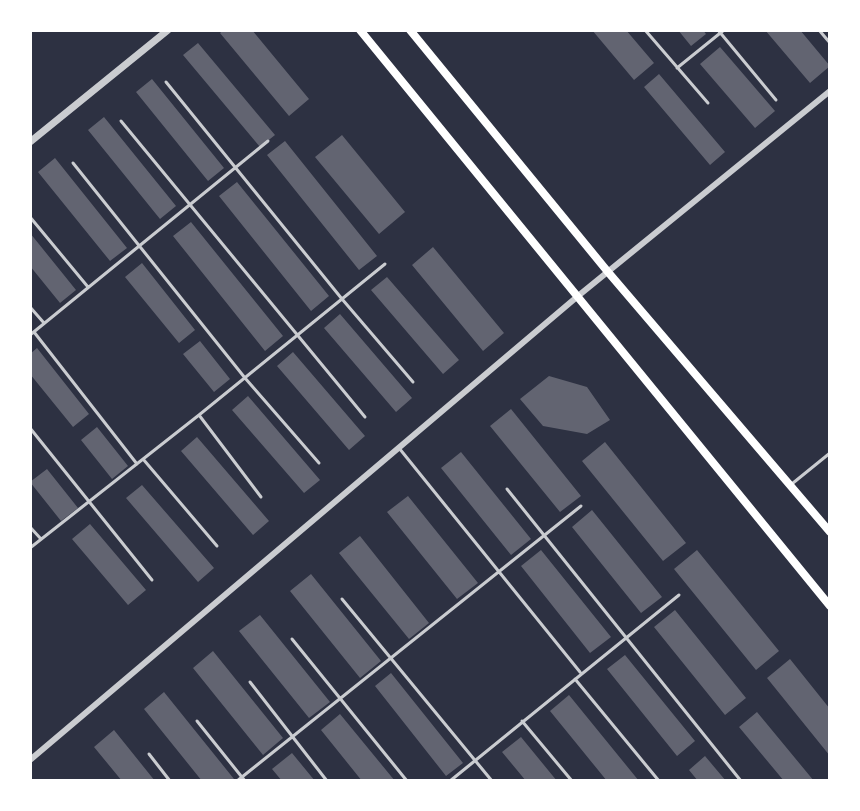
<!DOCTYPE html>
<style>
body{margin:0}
#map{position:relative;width:860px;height:811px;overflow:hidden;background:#2d3142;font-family:"Open Sans",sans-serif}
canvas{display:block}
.frame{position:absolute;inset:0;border:32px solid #fff;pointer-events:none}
</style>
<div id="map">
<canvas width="860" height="811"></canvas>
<div class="frame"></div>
</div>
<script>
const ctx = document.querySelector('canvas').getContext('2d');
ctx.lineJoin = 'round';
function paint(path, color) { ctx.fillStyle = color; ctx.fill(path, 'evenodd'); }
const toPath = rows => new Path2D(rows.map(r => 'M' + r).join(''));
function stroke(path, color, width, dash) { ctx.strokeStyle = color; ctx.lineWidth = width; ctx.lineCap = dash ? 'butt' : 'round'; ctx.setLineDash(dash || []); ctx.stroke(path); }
paint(toPath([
 [223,30,252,30,309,99,289,116,220,33],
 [592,30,626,30,654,63,634,80],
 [678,30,703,30,706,34,691,46],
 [765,30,800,30,830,66,810,83],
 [198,43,275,135,260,147,183,55],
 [720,47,775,111,755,128,700,64],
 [659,74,725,152,710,165,644,87],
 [152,79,224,168,208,181,136,92],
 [104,117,176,206,160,219,88,130],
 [342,135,405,212,379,234,315,157],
 [285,141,377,256,359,270,267,155],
 [55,158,127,248,110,261,38,172],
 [237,182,329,296,311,311,219,196],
 [191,222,283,336,265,351,173,236],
 [30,233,76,290,60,303,30,266],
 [433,247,504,333,483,351,412,265],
 [142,263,195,330,179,343,125,277],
 [387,277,459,360,443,374,371,290],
 [340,314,412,398,396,412,324,328],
 [200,341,230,379,214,392,183,354],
 [37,348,89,414,73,427,30,374,30,354],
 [293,352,365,436,349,450,277,366],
 [549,376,587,387,610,420,587,434,543,426,520,399],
 [248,396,320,480,304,493,232,410],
 [511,409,581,496,560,512,490,426],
 [97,427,128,466,112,479,81,440],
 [197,437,269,521,253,535,181,451],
 [605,442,686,543,663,561,582,461],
 [461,452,531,539,511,555,441,468],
 [47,469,78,508,61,521,30,482],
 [142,485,214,568,198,582,126,498],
 [408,496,478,583,457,599,387,512],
 [592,510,662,597,641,613,572,527],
 [90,524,146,590,128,605,72,539],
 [360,536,429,623,409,639,339,553],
 [541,550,611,637,590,653,521,566],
 [697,550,779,651,756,670,674,569],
 [311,574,381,661,360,678,290,591],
 [675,610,746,698,725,715,654,627],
 [260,615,330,702,309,718,239,631],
 [213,651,283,738,263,755,193,668],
 [625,655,695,741,677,756,607,669],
 [790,659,830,709,830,756,767,678],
 [391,673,463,763,446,776,375,686],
 [164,692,234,779,232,781,202,781,144,709],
 [569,695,639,781,607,781,550,711],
 [757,712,814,781,784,781,739,727],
 [340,714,395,781,362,781,321,730],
 [114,730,155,781,122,781,94,747],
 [521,737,557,781,526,781,502,752],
 [292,753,315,781,282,781,272,769],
 [705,756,726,781,698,781,689,770]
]), '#626471');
stroke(toPath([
 [645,30,708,103],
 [718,30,776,100],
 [819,30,830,43],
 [677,68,724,30],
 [166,82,342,299,413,382],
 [121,121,365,417],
 [73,163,245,378,319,463],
 [30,217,88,287],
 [30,307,44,323],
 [34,332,137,464],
 [30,335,268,141],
 [199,415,261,497],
 [30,428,152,580],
 [399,448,580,672],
 [143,459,217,546],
 [793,483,830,453],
 [507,489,741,781],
 [30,527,41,539],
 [30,548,199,415,385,264],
 [342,599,492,781],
 [292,639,407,781],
 [575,679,659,781],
 [250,682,327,781],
 [197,721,245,781],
 [522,721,572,781],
 [149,754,170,781],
 [237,781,581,506],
 [450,781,679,595]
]), '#caccd0', 3);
stroke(toPath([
 [30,760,578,296,830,91]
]), '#caccd0', 6);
stroke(toPath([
 [30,142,168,30]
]), '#caccd0', 7);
stroke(toPath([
 [360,30,830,606],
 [410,30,608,272,830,532]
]), '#fff', 8);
</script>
